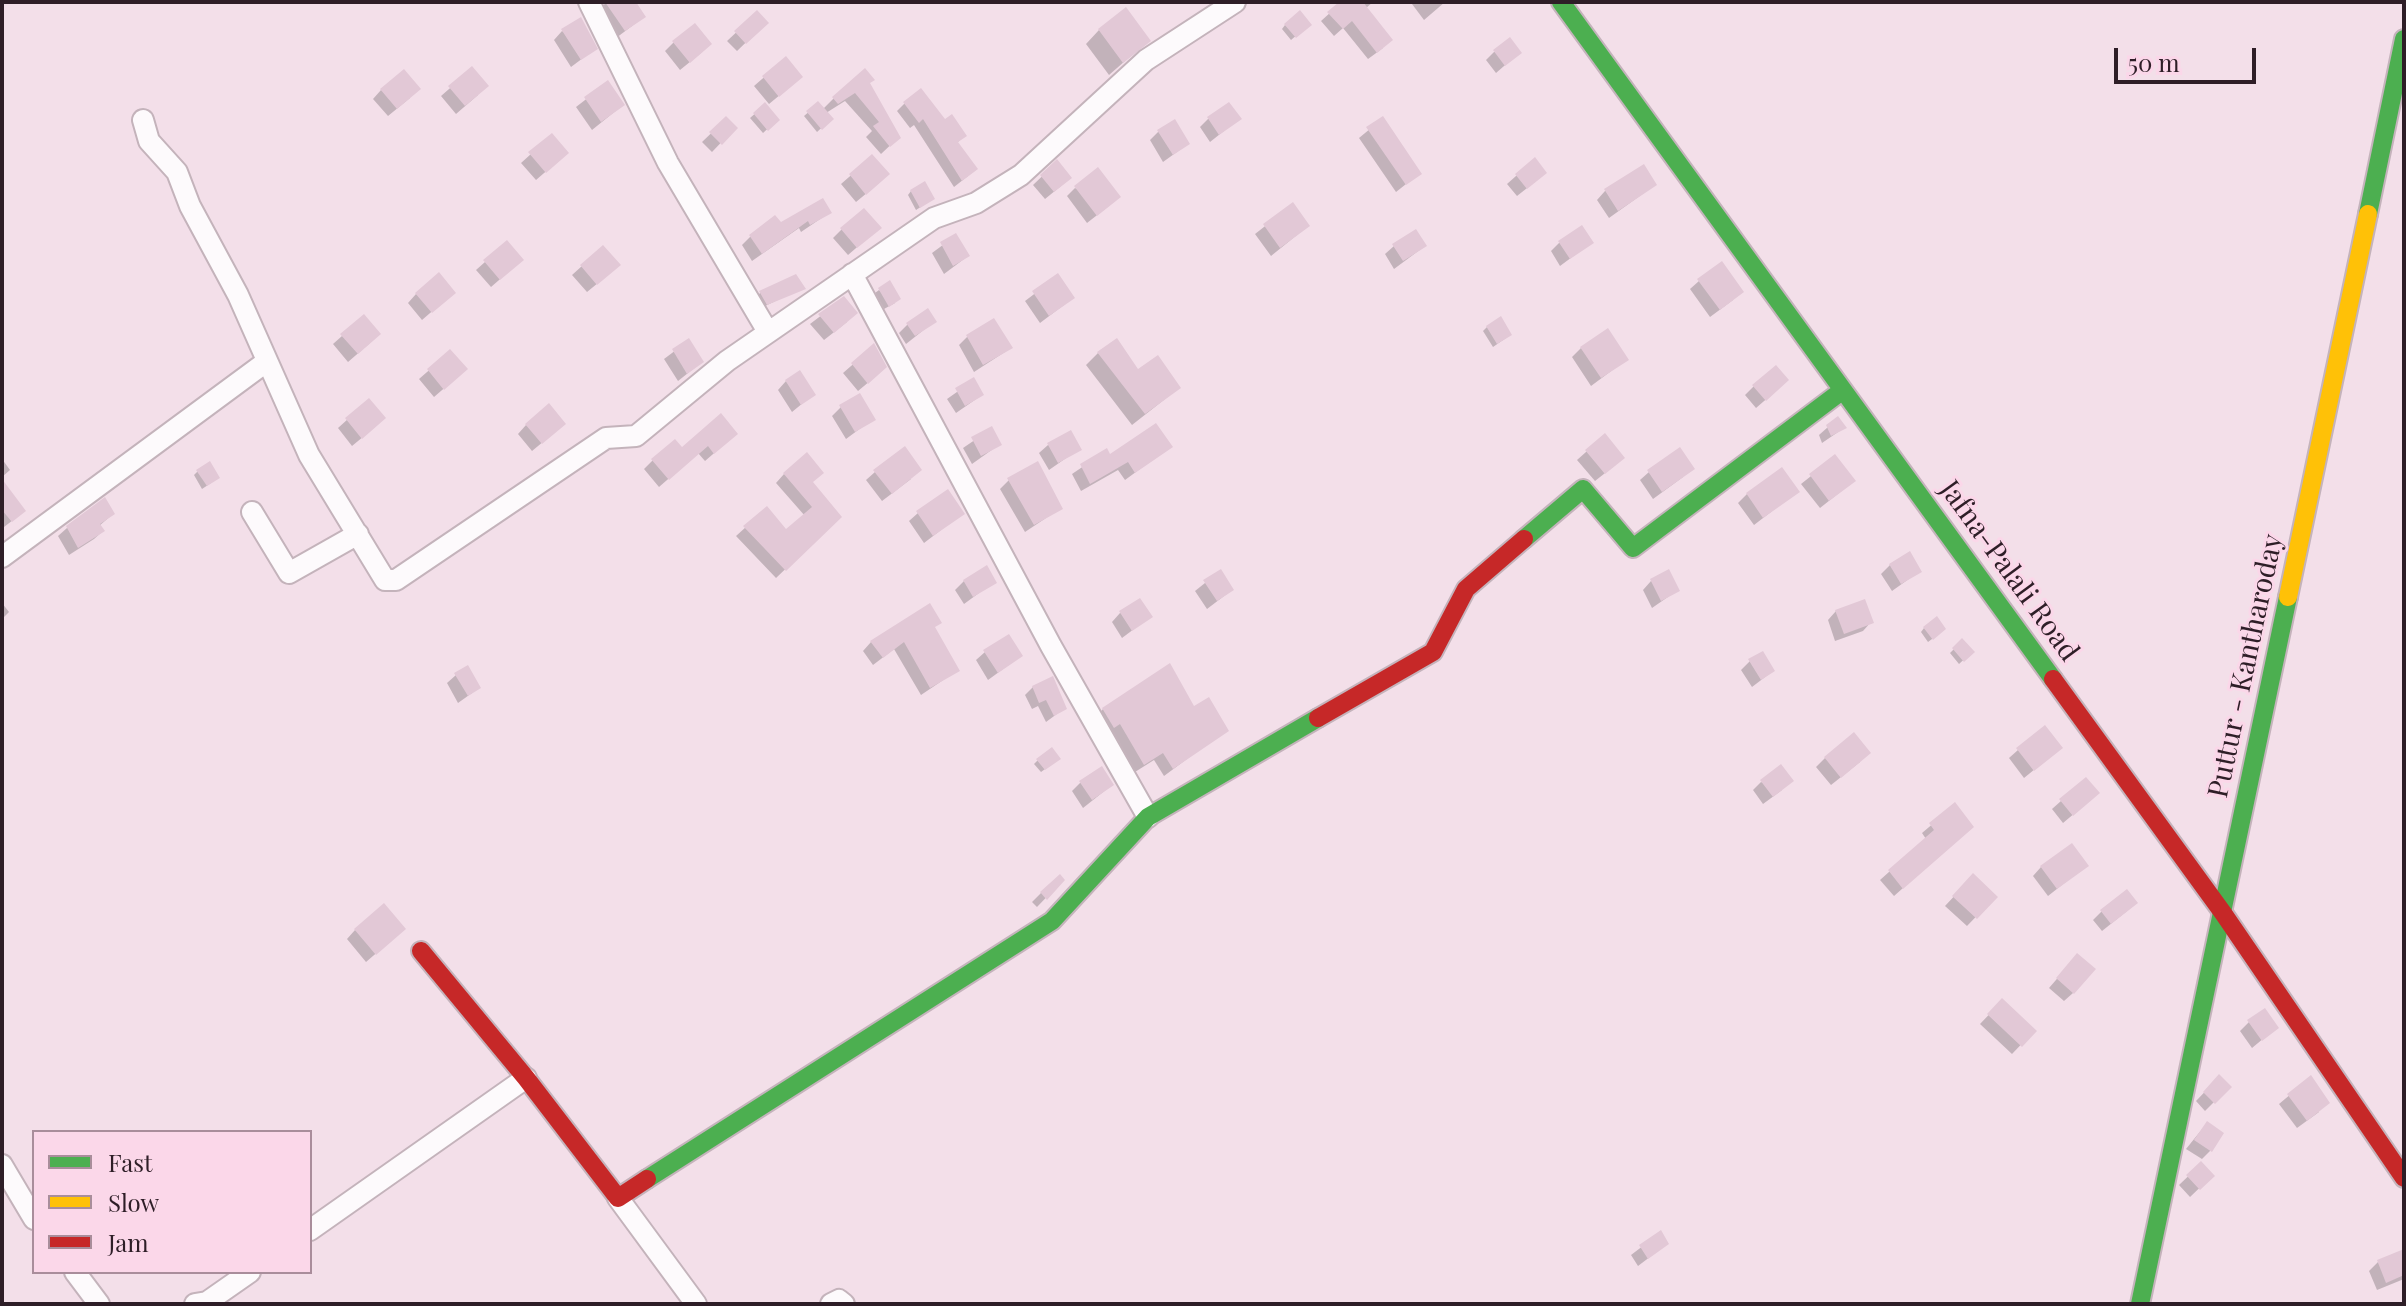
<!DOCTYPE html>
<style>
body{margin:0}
#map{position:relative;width:2406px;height:1306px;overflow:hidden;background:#f3dfe9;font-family:"Playfair Display",serif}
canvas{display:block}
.frame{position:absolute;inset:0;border:4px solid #2e1e27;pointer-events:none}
.legend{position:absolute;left:32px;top:1130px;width:280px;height:144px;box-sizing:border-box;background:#fbd7e9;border:2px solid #a98d9b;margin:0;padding:10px 14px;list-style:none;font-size:24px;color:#2e1e27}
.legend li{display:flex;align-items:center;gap:16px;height:40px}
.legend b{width:40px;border:2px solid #a98d9b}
.scale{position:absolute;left:2114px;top:48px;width:142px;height:36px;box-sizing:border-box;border:4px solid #2e1e27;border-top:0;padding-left:10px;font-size:24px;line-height:28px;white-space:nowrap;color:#2e1e27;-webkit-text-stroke:6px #fbd7e9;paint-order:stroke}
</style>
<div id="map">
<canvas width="2406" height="1306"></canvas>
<div class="frame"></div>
<ul class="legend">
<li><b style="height:10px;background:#4caf50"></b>Fast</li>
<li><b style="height:10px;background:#ffc107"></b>Slow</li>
<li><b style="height:10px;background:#c62828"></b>Jam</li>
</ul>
<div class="scale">50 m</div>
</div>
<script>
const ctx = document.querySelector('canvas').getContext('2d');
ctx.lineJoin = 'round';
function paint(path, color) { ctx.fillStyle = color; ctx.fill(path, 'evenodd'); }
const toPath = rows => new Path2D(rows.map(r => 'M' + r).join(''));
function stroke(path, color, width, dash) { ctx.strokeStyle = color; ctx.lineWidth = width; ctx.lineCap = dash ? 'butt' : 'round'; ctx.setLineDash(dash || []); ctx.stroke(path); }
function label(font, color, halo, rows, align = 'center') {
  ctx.font = font + ' "Playfair Display",serif'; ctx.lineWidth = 6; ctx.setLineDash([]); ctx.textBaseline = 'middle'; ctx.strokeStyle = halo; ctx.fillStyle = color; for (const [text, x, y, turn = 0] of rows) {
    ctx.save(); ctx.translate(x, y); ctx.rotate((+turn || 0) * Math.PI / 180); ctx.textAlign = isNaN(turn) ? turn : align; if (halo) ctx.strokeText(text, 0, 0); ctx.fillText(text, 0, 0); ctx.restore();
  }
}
paint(toPath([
 [607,2,633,2,644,17,616,38,597,11],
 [1342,2,1373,2,1366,8,1383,48,1368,59,1343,28,1334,36,1321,21],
 [1414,2,1445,2,1424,20,1412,4],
 [757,13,766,23,737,51,727,41],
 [1285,25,1305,28,1291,40,1282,29],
 [1099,30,1149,40,1109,75,1086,44],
 [562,31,595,49,571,67,554,40],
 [674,42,701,53,680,70,665,51],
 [1494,52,1519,53,1496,73,1486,60],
 [785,59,792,85,769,104,754,86],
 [472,69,478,95,456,114,441,96],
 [607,83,623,105,592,130,576,107],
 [868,84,898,138,881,154,866,137,872,131,845,101,826,113,831,119,817,132,804,116,818,104,823,109,834,98],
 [381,90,410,98,388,116,373,99],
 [905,103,945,122,964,136,956,144,968,176,954,187,914,125,910,128,897,111],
 [765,105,777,120,763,133,750,118],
 [726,119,735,128,712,152,702,142],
 [1208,119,1239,119,1210,142,1200,127],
 [1382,119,1420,173,1396,192,1359,138],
 [1159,131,1188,144,1163,162,1150,140],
 [552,135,558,161,536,180,521,163],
 [872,157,879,183,856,202,841,184],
 [1534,160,1536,181,1517,196,1507,184],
 [1057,162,1061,186,1045,199,1033,185],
 [1655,185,1609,218,1597,200,1605,191],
 [1075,188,1110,205,1087,223,1067,196],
 [911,191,933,199,916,210,908,195],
 [1292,205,1308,226,1271,256,1255,234],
 [829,213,801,232,799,228,752,261,742,245,750,237,780,224],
 [842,229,870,236,848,255,833,238],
 [955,236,968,256,944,274,932,253],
 [1559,243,1591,243,1560,266,1551,251],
 [1394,246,1425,246,1394,269,1385,254],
 [603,247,609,274,587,292,572,275],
 [485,262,513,268,491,287,476,270],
 [1058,276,1073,298,1040,323,1025,301],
 [1699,281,1733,300,1710,317,1690,289],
 [803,288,763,307,757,297,760,293],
 [879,290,895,303,884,309,875,293],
 [416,294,444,301,422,320,408,303],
 [843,299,847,322,824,340,810,324],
 [935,321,906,344,899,333,908,324],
 [1487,327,1506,338,1493,347,1483,331],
 [342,336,370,343,348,362,333,344],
 [968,336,1011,348,974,372,959,345],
 [688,341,702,362,678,381,664,359],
 [874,346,876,376,858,391,843,373],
 [1581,348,1626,360,1591,386,1572,357],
 [450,352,456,378,434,397,419,379],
 [1098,353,1137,372,1179,388,1132,425,1086,365],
 [974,380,982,395,956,413,947,399],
 [786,381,814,394,792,412,778,390],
 [1754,386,1778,389,1756,408,1745,395],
 [368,401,375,427,352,446,338,428],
 [841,407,873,419,846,439,832,416],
 [526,425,555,432,532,451,518,434],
 [1828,427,1844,428,1822,443,1819,435],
 [991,429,1000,444,972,464,963,448],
 [1604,436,1614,466,1595,481,1577,460],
 [727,442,705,461,698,453,659,487,644,469,653,460,682,450],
 [1048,445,1079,449,1049,470,1039,453],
 [1170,447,1125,480,1118,470,1081,491,1072,474,1106,451,1110,457],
 [1835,457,1844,489,1820,508,1801,484],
 [2,459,10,470,2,477],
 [198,471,214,481,202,489,194,475],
 [875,472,911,479,882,501,866,480],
 [1649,472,1683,477,1653,499,1640,480],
 [784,474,811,483,840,517,776,578,736,536,767,508,786,532,805,516,776,483],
 [1009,480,1061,508,1025,532,1000,489],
 [2,483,17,517,4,527,2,524],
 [1797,492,1754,525,1738,503,1747,494],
 [918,513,962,514,924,543,909,521],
 [113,514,99,526,103,531,94,539,69,555,58,536,67,528],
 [1890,565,1920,571,1892,591,1881,574],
 [1220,571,1232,590,1207,609,1195,591],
 [964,581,994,582,964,604,955,590],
 [1651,581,1678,590,1652,608,1643,590],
 [2,603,9,612,2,619],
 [1836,611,1871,622,1863,631,1835,641,1828,620],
 [1120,613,1150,617,1122,638,1112,622],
 [934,628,958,670,921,695,894,649,873,665,863,651,871,642],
 [1924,628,1940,633,1928,642,1921,632],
 [1962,641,1972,652,1959,664,1950,653],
 [985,652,1021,656,988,680,976,660],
 [1750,661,1773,671,1752,687,1741,670],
 [456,675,479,688,458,703,447,683],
 [1033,687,1065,708,1046,722,1038,706,1032,709,1025,695],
 [1194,708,1226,730,1164,776,1154,760,1135,772,1111,731,1105,735,1095,718,1103,709],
 [2018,750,2051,756,2024,778,2009,758],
 [1825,758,1860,762,1831,785,1816,767],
 [1038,760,1055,762,1041,772,1034,764],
 [1761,782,1782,790,1763,804,1753,790],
 [1080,783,1112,785,1083,808,1072,791],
 [2061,801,2088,802,2063,823,2052,809],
 [1955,805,1928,866,1894,896,1880,880,1926,839,1922,833],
 [2086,866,2048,896,2033,876,2041,867],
 [1973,876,1995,897,1967,926,1945,906],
 [1063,880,1037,907,1032,902,1041,893],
 [2102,911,2127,911,2102,931,2093,920],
 [355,930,395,937,366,962,347,939],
 [2069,965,2073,993,2064,1001,2049,988],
 [2002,1001,2034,1031,2012,1054,1980,1024],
 [2249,1022,2276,1028,2252,1048,2240,1031],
 [2219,1077,2229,1087,2205,1111,2196,1101],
 [2310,1078,2319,1112,2297,1128,2279,1104],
 [2207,1123,2210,1151,2202,1159,2186,1149],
 [2201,1164,2212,1176,2190,1197,2179,1185],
 [1660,1233,1667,1244,1638,1266,1631,1255],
 [2404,1252,2404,1279,2377,1290,2369,1271,2378,1262]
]), '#0003');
paint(toPath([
 [605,2,636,2,646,17,625,31],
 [1339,2,1363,2,1393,40,1377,53,1352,21,1343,29,1327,12],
 [1126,7,1151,41,1123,63,1098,29],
 [757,10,769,23,746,44,734,31],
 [1300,10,1312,25,1296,38,1284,24],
 [581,17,598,49,581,60,561,29],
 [695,23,712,44,690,63,672,41],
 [1510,37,1522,53,1505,66,1493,50],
 [786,56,803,77,779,97,762,76],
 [472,66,489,86,465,106,448,86],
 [865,68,875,80,870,83,901,138,890,147,873,126,879,122,855,93,838,104,832,97],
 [404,69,421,89,397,109,380,89],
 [608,80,625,105,601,122,584,97],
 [921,88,945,119,952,114,967,136,958,142,978,169,962,181,923,119,919,123,903,102],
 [818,101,834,119,822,130,806,111],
 [765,102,780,120,768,131,753,113],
 [1229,102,1242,119,1219,135,1207,117],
 [726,116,738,128,722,145,709,132],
 [1383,116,1422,174,1406,185,1366,127],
 [1175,119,1190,144,1173,155,1157,130],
 [552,133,569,153,546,173,528,152],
 [872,154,890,174,866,195,849,174],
 [1535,157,1547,173,1527,189,1515,174],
 [1057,159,1072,178,1054,192,1040,175],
 [1644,164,1657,185,1618,211,1604,189],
 [1098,167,1121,197,1097,216,1074,186],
 [925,181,935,199,920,208,910,190],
 [823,198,832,213,810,225,808,221,762,254,749,235,775,215,781,222],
 [1293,202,1310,226,1280,248,1263,224],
 [864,208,882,228,857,248,840,228],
 [1582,225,1594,243,1570,259,1558,241],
 [1416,229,1427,246,1403,261,1392,244],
 [956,233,970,256,953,266,940,242],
 [507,240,524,260,500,280,483,260],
 [603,245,621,265,597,285,580,265],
 [1722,261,1744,292,1720,310,1697,279],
 [439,272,456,293,432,313,415,293],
 [1058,273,1075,298,1049,316,1032,291],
 [796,274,806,289,767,305,759,291],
 [890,280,901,299,889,307,878,288],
 [844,296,858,313,834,333,818,314],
 [928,308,937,322,915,336,906,323],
 [364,314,381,334,358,354,340,334],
 [1501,316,1512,335,1497,344,1486,326],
 [994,318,1013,348,983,365,966,335],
 [1608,328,1629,360,1601,378,1580,347],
 [689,338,704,362,687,374,672,349],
 [1117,338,1138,369,1158,355,1181,388,1145,414,1097,352],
 [874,343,887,367,868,384,851,363],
 [450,349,468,369,444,390,427,369],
 [1776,365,1789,380,1766,401,1752,385],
 [800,370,816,395,801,405,785,380],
 [974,377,984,395,965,406,955,388],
 [860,393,876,420,855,432,839,405],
 [369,398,386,418,362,439,345,418],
 [549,403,566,424,542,444,525,424],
 [721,413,738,434,714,454,708,446,669,480,651,459,675,439,682,447],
 [1838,416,1847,428,1831,436,1826,425],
 [1156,423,1173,447,1135,473,1128,462,1090,484,1080,464,1107,448,1110,454],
 [992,426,1002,445,981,456,971,437],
 [1071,430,1082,450,1058,463,1047,443],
 [1605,433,1625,458,1605,474,1585,450],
 [905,446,922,470,892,494,873,470],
 [1680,447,1695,469,1662,492,1647,470],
 [807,452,824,473,813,482,842,517,786,571,743,526,767,506,786,529,812,507,783,473],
 [1835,454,1856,481,1829,501,1809,474],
 [210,461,220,478,207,486,196,470],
 [1038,461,1063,509,1034,525,1007,478],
 [1782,467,1800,492,1763,518,1746,493],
 [2,479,26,511,12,522,2,510],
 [948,489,965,514,933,536,916,511],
 [105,497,115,514,100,524,105,531,78,548,66,526],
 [1910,551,1922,572,1901,584,1889,564],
 [987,565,997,583,973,597,963,580],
 [1221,569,1234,590,1217,601,1203,580],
 [1669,569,1680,591,1661,601,1650,579],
 [1140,598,1153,617,1132,631,1119,611],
 [1865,599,1874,623,1844,634,1835,610],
 [930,603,942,623,935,627,960,671,930,688,904,642,883,658,870,641],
 [1937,616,1946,629,1933,640,1923,627],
 [1009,634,1023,656,998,673,983,650],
 [1962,638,1975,652,1964,662,1952,648],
 [1763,651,1775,671,1761,680,1748,659],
 [1170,663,1194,706,1209,697,1229,731,1173,769,1163,753,1144,765,1120,724,1114,728,1102,708],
 [468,665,481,688,468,696,454,673],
 [1053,676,1067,709,1054,716,1046,700,1039,703,1032,686],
 [2045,725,2063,748,2034,771,2016,748],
 [1854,732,1871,753,1841,778,1824,757],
 [1052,747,1061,759,1045,770,1036,759],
 [1781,764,1794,781,1773,797,1760,780],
 [1102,766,1114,785,1092,800,1079,781],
 [2086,777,2100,793,2073,816,2059,799],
 [1955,802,1974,827,1903,889,1888,870,1934,830,1929,823],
 [2072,843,2089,866,2057,889,2040,866],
 [1973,873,1998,897,1977,919,1952,896],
 [1060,874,1065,880,1047,900,1040,892],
 [2127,889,2138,903,2111,924,2100,910],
 [384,903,406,929,376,955,354,929],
 [2077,953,2096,969,2074,994,2056,978],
 [2002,998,2037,1031,2022,1047,1987,1014],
 [2265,1008,2279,1028,2262,1041,2247,1020],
 [2219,1074,2232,1087,2215,1104,2203,1092],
 [2311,1075,2330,1103,2307,1121,2287,1094],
 [2207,1121,2224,1133,2212,1152,2194,1140],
 [2201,1161,2215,1176,2200,1190,2186,1175],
 [1661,1230,1669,1244,1648,1259,1639,1245],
 [2404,1249,2404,1275,2386,1283,2377,1260]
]), '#e2c8d6');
const street = toPath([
 [589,2,668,163,768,332],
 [143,120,149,141,177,172,190,206,238,295,309,455,385,580,396,580,606,438,636,436,727,361,934,218,976,203,1021,175,1146,60,1235,2],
 [852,274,1051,646,1148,817],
 [252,512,289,573,358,534],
 [2,557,266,362],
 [2,1165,34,1219],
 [618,1198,696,1304],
 [310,1230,526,1078],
 [75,1272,99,1304],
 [195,1304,207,1302,250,1272],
 [831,1304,839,1300,844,1304]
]);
const fast = toPath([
 [1561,2,2053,679],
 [2368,214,2404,39],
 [1524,539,1583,489,1633,548,1843,390],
 [647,1179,1052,921,1148,817,1318,718],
 [2140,1304,2288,597]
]);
const slow = toPath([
 [2288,597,2368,214]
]);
const jam = toPath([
 [2053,679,2223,913,2404,1178],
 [1318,718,1433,652,1466,589,1524,539],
 [421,951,526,1078,618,1198,647,1179]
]);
stroke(street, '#c4b3bb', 24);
stroke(fast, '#c4b3bb', 22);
stroke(slow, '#c4b3bb', 22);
stroke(jam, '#c4b3bb', 22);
stroke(street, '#fdfafc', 20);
stroke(fast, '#4caf50', 18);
stroke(slow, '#ffc107', 18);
stroke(jam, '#c62828', 18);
label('28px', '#2e1e27', '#fbd7e9', [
 ["Jafna-Palali Road",2009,571,54],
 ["Puttur - Kantharoday",2246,666,-78]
]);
</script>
